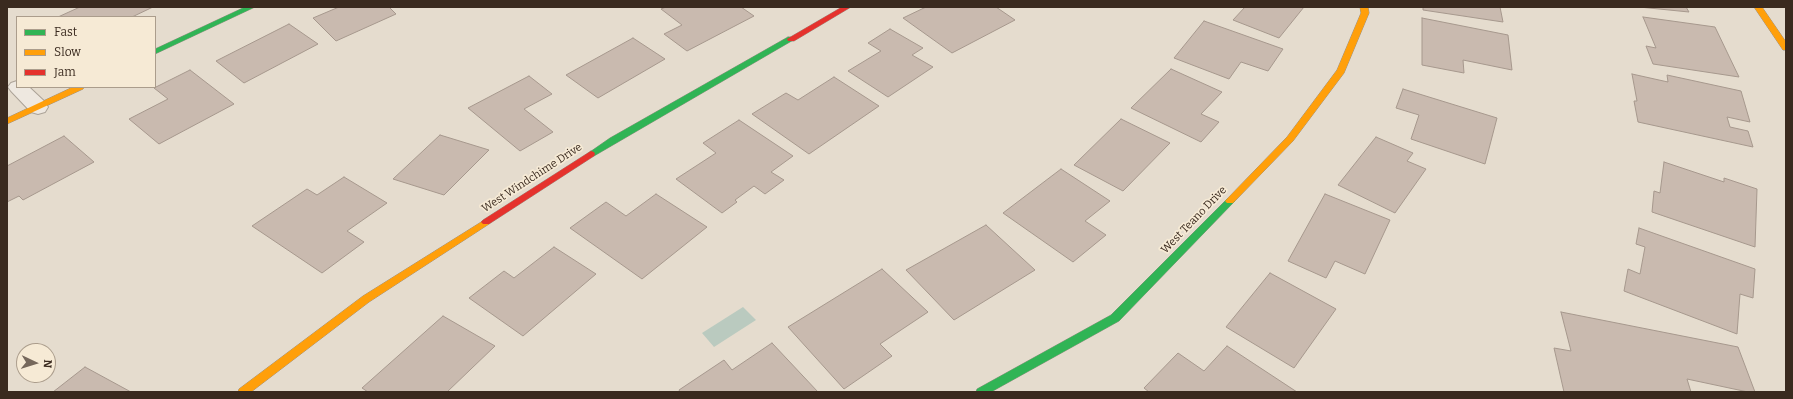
<!DOCTYPE html>
<style>
body{margin:0}
#map{position:relative;width:1793px;height:399px;overflow:hidden;background:#e5dcce;font-family:Bitter,serif}
canvas{display:block}
.frame{position:absolute;inset:0;border:8px solid #3a2a1f;pointer-events:none}
.legend{position:absolute;left:16px;top:16px;width:140px;height:72px;box-sizing:border-box;background:#f6ead5;border:1px solid #ab9d8c;margin:0;padding:5px 7px;list-style:none;font-size:12px;color:#3a2a1f}
.legend li{display:flex;align-items:center;gap:8px;height:20px}
.legend b{width:20px;border:1px solid #ab9d8c}
.north{position:absolute;left:16px;top:343px;width:40px;height:40px;box-sizing:border-box;background:#f6ead5;border:1px solid #ab9d8c;border-radius:50%;rotate:94deg;font-size:11px;font-weight:700;line-height:16px;text-align:center;color:#3a2a1f}
.north::after{content:'';display:block;margin:auto;width:14px;height:18px;background:#76685c;clip-path:polygon(50% 0,100% 100%,50% 72%,0 100%)}
</style>
<div id="map">
<canvas width="1793" height="399"></canvas>
<div class="frame"></div>
<ul class="legend">
<li><b style="height:5px;background:#30b455"></b>Fast</li>
<li><b style="height:5px;background:#ff9f0a"></b>Slow</li>
<li><b style="height:5px;background:#e5322d"></b>Jam</li>
</ul>
<div class="north">N</div>
</div>
<script>
const ctx = document.querySelector('canvas').getContext('2d');
ctx.lineJoin = 'round';
function paint(path, color) { ctx.fillStyle = color; ctx.fill(path, 'evenodd'); }
const toPath = rows => new Path2D(rows.map(r => 'M' + r).join(''));
function stroke(path, color, width, dash) { ctx.strokeStyle = color; ctx.lineWidth = width; ctx.lineCap = dash ? 'butt' : 'round'; ctx.setLineDash(dash || []); ctx.stroke(path); }
function label(font, color, halo, rows, align = 'center') {
  ctx.font = font + ' Bitter,serif'; ctx.lineWidth = 3.5; ctx.setLineDash([]); ctx.textBaseline = 'middle'; ctx.strokeStyle = halo; ctx.fillStyle = color; for (const [text, x, y, turn = 0] of rows) {
    ctx.save(); ctx.translate(x, y); ctx.rotate((+turn || 0) * Math.PI / 180); ctx.textAlign = isNaN(turn) ? turn : align; if (halo) ctx.strokeText(text, 0, 0); ctx.fillText(text, 0, 0); ctx.restore();
  }
}
paint(toPath([
 [743,307,756,320,714,347,702,333]
]), '#bacabf');
const building = toPath([
 [80,7,153,7,132,17,58,17,80,7],
 [339,7,389,7,396,14,336,41,313,18,339,7],
 [666,7,741,7,754,16,687,51,664,34,682,25,661,9,666,7],
 [926,7,996,7,1015,20,952,53,903,18,926,7],
 [1245,7,1304,7,1279,38,1233,20,1245,7],
 [1423,7,1500,7,1503,22,1423,10,1423,7],
 [1639,7,1686,7,1689,12,1639,7],
 [1643,17,1715,27,1739,77,1653,64,1646,46,1656,48,1643,17],
 [1422,18,1508,35,1512,70,1463,60,1464,73,1422,65,1422,18],
 [1204,21,1283,49,1268,71,1241,62,1229,79,1174,58,1204,21],
 [289,24,318,44,244,83,216,61,289,24],
 [890,29,923,48,912,55,933,67,888,97,848,71,881,51,868,43,890,29],
 [633,38,665,59,598,98,566,75,633,38],
 [1171,69,1222,92,1201,114,1219,122,1201,142,1131,108,1171,69],
 [190,70,234,104,159,144,129,119,168,99,154,88,190,70],
 [1632,74,1668,82,1667,75,1741,91,1750,122,1727,117,1730,127,1748,131,1753,147,1638,122,1634,101,1637,101,1632,74],
 [529,76,552,94,524,109,553,132,520,151,468,108,529,76],
 [834,77,879,106,809,154,752,114,786,93,798,100,834,77],
 [1403,89,1497,118,1485,164,1411,139,1419,115,1396,108,1403,89],
 [1121,119,1170,143,1123,191,1074,165,1121,119],
 [739,120,793,156,771,172,784,180,765,194,754,186,735,200,737,202,722,213,676,179,716,153,703,143,739,120],
 [440,135,489,150,444,195,393,179,440,135],
 [64,136,94,162,23,200,19,196,7,202,7,166,64,136],
 [1376,137,1413,153,1407,161,1426,169,1395,213,1338,185,1376,137],
 [1664,162,1724,182,1724,178,1757,189,1755,247,1652,212,1654,191,1660,193,1664,162],
 [1061,169,1110,201,1085,221,1106,235,1073,262,1003,213,1061,169],
 [344,177,387,203,347,231,364,242,322,273,252,226,307,189,317,195,344,177],
 [656,194,707,227,642,279,570,228,606,202,626,216,656,194],
 [1325,194,1390,220,1365,274,1335,261,1326,278,1288,261,1325,194],
 [986,225,1035,270,954,320,906,270,986,225],
 [1639,228,1755,269,1753,298,1740,294,1737,334,1624,291,1628,269,1640,274,1645,247,1636,244,1639,228],
 [554,247,596,274,523,336,469,298,504,271,514,278,554,247],
 [882,269,928,312,880,344,892,356,844,389,788,327,882,269],
 [1270,273,1336,309,1294,368,1226,327,1270,273],
 [1561,312,1738,347,1755,392,1748,392,1687,379,1691,392,1564,392,1554,348,1571,351,1561,312],
 [443,316,495,346,447,392,368,392,362,388,443,316],
 [772,343,818,392,680,392,679,390,724,360,732,370,772,343],
 [1227,346,1297,392,1149,392,1144,388,1178,353,1204,371,1227,346],
 [85,367,131,392,53,392,85,367]
]);
paint(building, '#c9baaf');
stroke(building, '#a6988d', 1);
const street = toPath([
 [17,81,17,87,29,87,45,102,48,107,45,112,38,114,31,112,11,91,8,87,11,83,17,81]
]);
const fast = toPath([
 [245,7,255,7,155,54,155,49,245,7],
 [788,37,794,37,795,39,594,156,588,156,587,154,610,138,788,37],
 [1230,198,1233,199,1235,201,1233,203,1119,321,991,392,976,392,977,389,1111,315,1227,199,1230,198]
]);
const slow = toPath([
 [1360,7,1368,7,1369,13,1344,73,1293,141,1233,203,1227,203,1225,201,1227,199,1287,137,1337,70,1361,13,1360,7],
 [1754,7,1762,7,1786,42,1786,50,1783,50,1754,7],
 [73,87,84,87,83,89,7,124,7,118,73,87],
 [486,219,489,220,491,222,489,224,369,302,251,392,238,392,239,389,363,296,486,219]
]);
const jam = toPath([
 [842,7,851,7,794,41,788,41,787,39,842,7],
 [591,151,594,152,595,154,594,156,489,224,483,224,481,222,483,220,591,151]
]);
stroke(street, '#aba297', 2);
stroke(fast, '#9a9187', 1);
stroke(slow, '#9a9187', 1);
stroke(jam, '#9a9187', 1);
paint(street, '#eee8e0');
paint(fast, '#30b455');
paint(slow, '#ff9f0a');
paint(jam, '#e5322d');
label('11px', '#3a2a1f', '#f6ead5', [
 ["West Windchime Drive",532,178,-33],
 ["West Teano Drive",1194,220,-46]
]);
</script>
